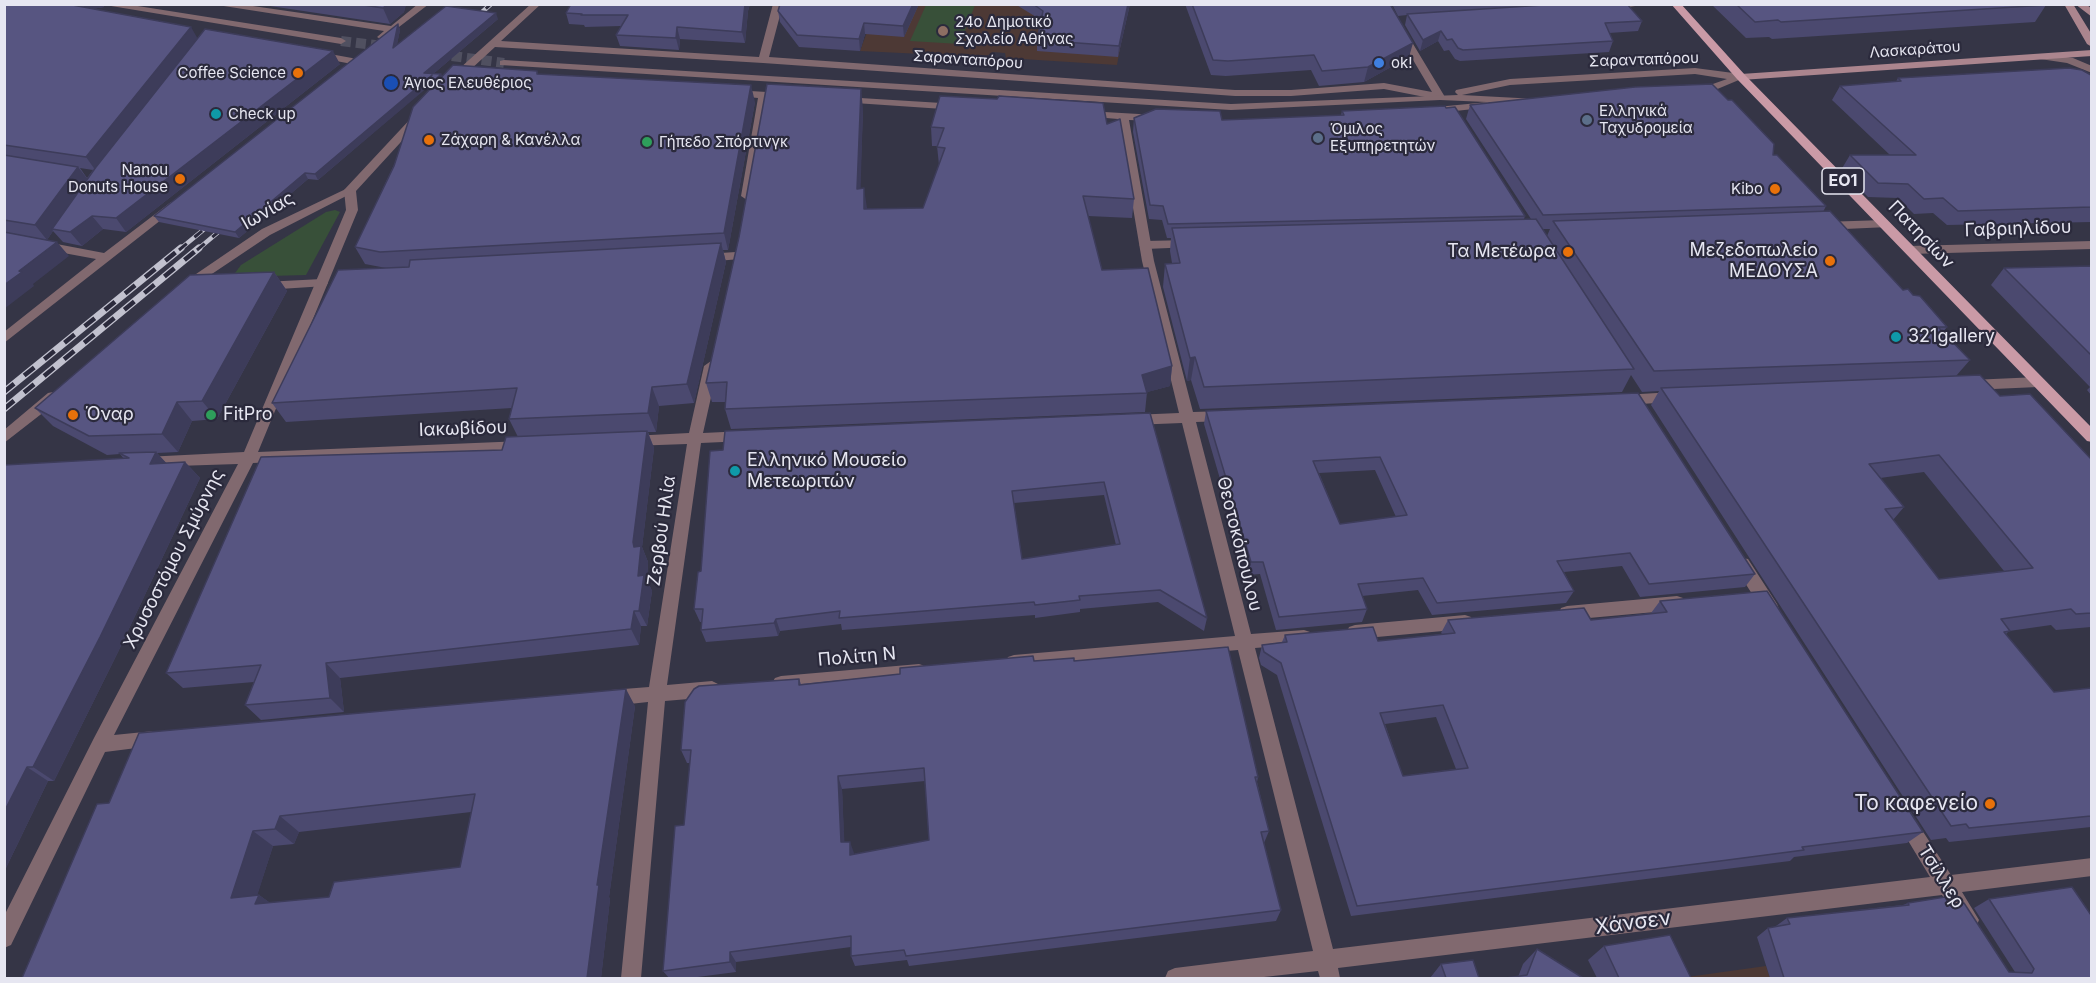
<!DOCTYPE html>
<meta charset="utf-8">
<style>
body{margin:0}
#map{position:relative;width:2096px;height:983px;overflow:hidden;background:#353546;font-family:Inter,sans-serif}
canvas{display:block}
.frame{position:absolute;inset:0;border:6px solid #e6e6f1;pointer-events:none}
</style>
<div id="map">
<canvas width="2096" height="983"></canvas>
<div class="frame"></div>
</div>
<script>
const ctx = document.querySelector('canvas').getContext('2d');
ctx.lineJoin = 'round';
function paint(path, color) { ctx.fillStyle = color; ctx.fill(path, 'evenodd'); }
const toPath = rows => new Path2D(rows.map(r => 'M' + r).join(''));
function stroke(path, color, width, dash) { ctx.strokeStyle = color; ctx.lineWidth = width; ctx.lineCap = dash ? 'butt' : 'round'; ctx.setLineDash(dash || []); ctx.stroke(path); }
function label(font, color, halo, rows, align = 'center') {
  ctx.font = font + ' Inter,sans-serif'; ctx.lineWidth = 4.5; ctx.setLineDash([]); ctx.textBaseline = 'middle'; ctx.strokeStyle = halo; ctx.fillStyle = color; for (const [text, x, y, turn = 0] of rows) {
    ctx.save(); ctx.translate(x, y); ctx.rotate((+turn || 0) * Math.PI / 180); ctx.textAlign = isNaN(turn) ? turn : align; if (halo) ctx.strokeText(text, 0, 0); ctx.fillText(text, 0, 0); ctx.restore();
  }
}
paint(toPath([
 [877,5,1128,5,1117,65,1006,58,1005,53,993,52,985,57,860,51],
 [1766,966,1770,978,1680,978]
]), '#4d3935');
paint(toPath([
 [926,5,975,5,960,44,910,41],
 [335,210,340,212,306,275,232,277,241,265,326,212]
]), '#385039');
stroke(toPath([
 [341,41,392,47],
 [437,54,504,63]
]), '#505060', 10, [10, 5]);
paint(toPath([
 [1885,220,1891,224,1889,227,1822,230,1816,226,1822,222,1885,220],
 [1190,240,1194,241,1194,247,1145,249,1139,245,1145,241,1190,240],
 [322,279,326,280,328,283,326,286,264,290,258,286,264,282,322,279]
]), '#81696f');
paint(toPath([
 [211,4,239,4,391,26,418,4,429,4,382,40,377,37,384,31,211,4],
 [531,4,541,4,501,41,759,57,773,4,783,4,769,57,1235,90,1291,90,1384,83,1432,92,1380,4,1389,4,1445,97,1440,100,1384,89,1291,96,1235,96,763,63,495,47,457,82,449,82,449,78,531,4],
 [1607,4,1648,4,1609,10,1604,7,1607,4],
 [319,52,352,58,357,61,352,64,315,57,314,55,319,52],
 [733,90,784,93,789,96,784,99,769,98,753,196,747,200,741,196,758,98,729,95,729,91,733,90],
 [844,97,958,104,963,107,958,110,840,102,839,100,844,97],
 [1488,102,1493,105,1492,107,1437,113,1432,110,1437,107,1488,102],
 [1087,111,1156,115,1161,118,1156,121,1129,120,1154,261,1193,412,1224,411,1231,416,1224,421,1196,422,1251,634,1304,630,1310,632,1312,637,1310,642,1304,644,1255,648,1333,949,1930,877,1895,819,1897,813,1904,810,1911,813,1951,875,2092,858,2092,876,1962,892,1979,920,1976,927,1969,930,1962,927,1942,895,1338,968,1340,978,1320,978,1318,971,1255,978,1165,978,1168,971,1175,968,1313,951,1238,650,1014,669,1008,667,1006,662,1008,657,1014,655,1235,636,1182,423,1132,425,1125,420,1132,415,1179,413,1142,261,1118,119,1083,116,1083,112,1087,111],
 [418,114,423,117,422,119,356,191,358,210,258,452,523,441,530,446,523,451,253,463,114,735,154,731,160,733,163,739,160,745,105,752,11,945,4,948,4,916,94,738,238,464,145,467,140,466,138,462,140,458,145,457,244,452,346,210,344,190,414,115,418,114],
 [171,202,177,206,175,209,4,343,4,332,96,259,4,242,4,234,104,253,171,202],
 [2092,241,2092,249,1910,254,1904,250,1910,246,2092,241],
 [736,252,742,256,740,259,705,262,699,258,705,254,736,252],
 [711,361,718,366,703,433,745,431,752,436,745,441,701,443,667,685,712,681,718,684,721,689,718,694,712,697,665,701,641,978,621,978,648,702,611,706,605,703,602,698,605,693,611,690,649,687,687,444,631,446,624,441,631,436,689,433,704,366,711,361],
 [2038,377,2045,382,2038,387,1971,390,1964,385,1971,380,2038,377],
 [1674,392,1681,397,1674,402,1623,405,1616,400,1623,395,1674,392],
 [1742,558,1748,559,1777,604,1779,609,1777,614,1771,616,1765,614,1736,569,1734,564,1736,559,1742,558],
 [1677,596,1683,598,1685,603,1683,608,1677,610,1567,620,1561,618,1559,613,1561,608,1567,606,1677,596],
 [1465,615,1471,617,1473,622,1471,627,1465,629,1355,639,1349,637,1347,632,1349,627,1355,625,1465,615],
 [919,664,925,666,927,671,925,676,919,678,781,690,775,688,772,683,775,678,781,676,919,664]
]), '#81696f');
paint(toPath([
 [99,4,125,4,341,38,346,41,341,44,99,4],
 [2044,54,2073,58,2092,66,2092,73,2067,63,2040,59,2040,55,2044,54],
 [504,60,1231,104,1458,95,1455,92,1456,90,1510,79,1695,68,1741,74,1746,77,1715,90,1695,92,1690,89,1691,87,1710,85,1727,79,1695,74,1510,85,1462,95,1537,99,1538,101,1533,104,1440,100,1231,110,500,65,500,61,504,60],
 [350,187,356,190,354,192,270,235,188,290,178,290,177,287,262,229,350,187],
 [53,392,58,393,60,397,58,401,4,443,4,430,48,393,53,392]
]), '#81696f');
paint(toPath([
 [2064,4,2073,4,2092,35,2092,47,2087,44,2064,4],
 [2075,4,2086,4,2092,9,2092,17,2075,4],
 [2092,50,2092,56,1741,80,1736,77,1741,74,2092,50]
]), '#ab858e');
paint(toPath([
 [1671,4,1681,4,1745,75,2092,428,2092,442,2087,441,1737,79,1671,4]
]), '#ca9aa6');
const railFar1 = toPath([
 [471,22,491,4],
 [179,250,214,221],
 [197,250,229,223]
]);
const rail = toPath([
 [4,392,181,248],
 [4,409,199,248]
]);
stroke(railFar1, '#c1c1ce', 4.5);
stroke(rail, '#c1c1ce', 7);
stroke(railFar1, '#2b2a3c', 3, [10]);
stroke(rail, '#2b2a3c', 4.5, [13]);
paint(toPath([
 [4,4,102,4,104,7,92,9,198,39,340,64,126,232,103,229,82,246,63,242,53,231,47,240,4,232],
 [80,168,93,170,87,178],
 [270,4,406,4,404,12,390,24,270,6],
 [571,4,750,4,748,11,745,43,680,39,679,50,620,46,616,35,621,26,585,27,584,25,569,24,566,13],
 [919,4,904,37,865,34,860,51,799,47,780,22,778,11],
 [1015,4,1130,4,1118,57,1037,51,1037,40,1041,20],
 [1185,4,1390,4,1409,57,1364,82,1319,86,1311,70,1226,76,1211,75],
 [1392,4,1627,4,1642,21,1638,31,1609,33,1613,41,1609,52,1460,61,1455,59,1449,50,1444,51,1438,41,1420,51,1405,25,1407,15,1398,16],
 [1711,4,2046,4,2046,5,2035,22,1772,39,1769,37,1746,38],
 [498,19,433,74,441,74,442,77,537,71,538,74,755,102,728,250,723,250,726,262,694,403,659,406,656,432,648,432,654,448,642,547,648,562,647,580,652,591,647,626,641,626,639,645,340,678,344,712,261,720,245,705,254,682,183,688,166,673,502,450,518,437,509,419,512,408,286,422,272,403,386,268,365,264,355,247,429,91,428,86,318,180,308,179,239,238,159,222,154,216,398,24,400,30,397,44],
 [2091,75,2091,222,1947,225,1933,213,1914,214,1898,198,1868,197,1841,170,1850,155,1890,155,1832,100,1840,86,1896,82,1898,78],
 [1470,105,1773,155,1826,206,1823,212,1903,290,1913,295,1947,327,1943,332,1970,360,1956,376,2000,396,2091,459,2091,627,2056,630,2051,625,2009,631,2006,634,2054,692,2091,688,2091,827,1949,842,1946,838,1931,840,1651,405,1659,391,1642,392,1631,375,1622,392,1200,409,1191,380,1187,381,1163,287,1165,264,1172,263,1170,251,1171,238,1167,238,1162,220,1149,219,1133,132,1134,118,1222,120,1341,115,1342,111,1525,216,1524,219,1531,219,1466,119],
 [1543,229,1550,229,1547,236],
 [1924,472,2004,571,1939,579,1893,520,1904,507,1880,478],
 [863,109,860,189,867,209,923,208,939,165,937,146,932,146,931,127,1107,124,1134,199,1132,218,1088,216,1102,270,1172,366,1170,386,1147,392,1145,412,731,429,725,409,725,402,712,402,706,383],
 [2091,266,2091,395,2087,390,2090,387,1991,285,2004,268],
 [274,272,287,291,217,419,192,421,178,452,157,453,166,463,185,462,200,478,118,652,54,781,48,781,4,872,4,465,124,459,120,454,107,455,53,426,35,408],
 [1638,393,1755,574,1745,587,1640,597,1622,566,1564,572,1574,591,1566,603,1432,615,1418,590,1362,596,1367,609,1362,622,1276,630,1260,574,1248,575,1204,424,1206,411],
 [1375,470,1396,517,1340,524,1319,473],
 [1150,413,1207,618,1204,631,1158,602,1080,609,1080,612,1035,618,1035,615,842,630,841,624,780,631,778,636,706,642,701,630,701,622,700,622,694,609,723,450],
 [1104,495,1116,545,1022,559,1014,503],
 [1660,601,1923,832,1907,843,1794,857,1790,861,1351,916,1277,675,1261,665,1259,658,1262,645,1282,642,1285,635,1378,641,1442,634,1441,633,1448,620,1591,620,1651,613],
 [1436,717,1456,769,1403,776,1385,724],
 [1034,661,1074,661,1258,777,1257,782,1269,831,1264,843,1281,910,1276,921,909,966,907,960,855,966,851,956,851,947,736,962,736,972,690,978,669,978,663,971,684,825,690,763,687,763,681,750,799,679,801,684],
 [925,781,929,840,854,854,844,842,842,789],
 [635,706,609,897,610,899,601,978,22,978,109,803],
 [471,812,460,867,329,897,270,903,259,895,257,895,273,846,294,844,299,832],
 [1989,899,2091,978,1770,978,1757,937,1768,928,1776,927,1776,926,1787,918,1903,905,1908,903,1949,905,2009,972,2015,972,1974,908],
 [1604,946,1691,978,1597,978,1588,960],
 [1537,949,1583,978,1518,977,1523,964],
 [1441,964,1479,978,1430,978]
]), '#4b496f');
paint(toPath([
 [82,4,102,4,104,7,86,10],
 [388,4,406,4,404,12,390,24,383,8],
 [745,4,750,4,748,11,745,43,742,32],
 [913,4,919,4,904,37,903,26],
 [1128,4,1130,4,1118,57,1119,46],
 [496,13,498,19,432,75,435,81,318,180,315,174,424,73],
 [864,23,865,34,860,51,859,39],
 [398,24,400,30,395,54,393,48],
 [191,27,199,41,96,171,86,157],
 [677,27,680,39,679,50,676,38],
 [1441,31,1438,41,1420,51,1423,40],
 [1413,43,1409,57,1364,82,1368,67],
 [333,51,340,64,126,232,116,218],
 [441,74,443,80,430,94,427,88],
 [751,85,755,102,728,250,724,233],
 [861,89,863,109,860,208,857,189],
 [78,167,89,181,52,229,53,231,47,240,35,225],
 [305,173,308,179,239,238,235,232],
 [864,188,867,208,867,229,864,209],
 [92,216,103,229,82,246,70,232],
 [57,242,69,256,33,284,34,286,4,309,4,285,19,271],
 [721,243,726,262,694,403,687,384],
 [274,272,287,291,217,419,202,401],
 [1195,357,1191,380,1187,381,1190,358],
 [1172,366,1170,386,1144,393,1142,375],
 [652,387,659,406,656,432,648,413],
 [177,402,192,421,178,452,162,434],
 [647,431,654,448,642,547,648,562,647,580,652,591,647,626,639,611,638,576,633,542],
 [156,452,171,468,150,464],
 [185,462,200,478,118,652,54,781,33,767],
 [634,611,641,626,639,645,631,629],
 [776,619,780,631,778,636,774,623],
 [326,663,340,678,344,712,330,698],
 [626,689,635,706,609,897,610,899,601,978,587,978,597,885],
 [27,767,48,781,4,872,4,812],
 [838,776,842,789,845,854,841,842],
 [280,816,299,832,294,844,275,829],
 [253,831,273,846,252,912,231,898],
 [850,842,854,853,854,866,850,855],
 [259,895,279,909,255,904],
 [730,952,736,962,736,972,730,962]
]), '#3d3c5a');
const building = toPath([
 [4,4,67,4,191,27,86,157,4,145,4,4],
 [357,4,388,4,383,8,357,4],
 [571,4,745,4,742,32,677,27,676,38,616,35,628,15,581,15,582,14,566,13,571,4],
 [780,4,913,4,903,26,864,23,859,39,797,35,778,11,780,4],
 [1033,4,1128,4,1119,46,1037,40,1043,11,1033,4],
 [1192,4,1390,4,1413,43,1368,67,1322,71,1314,55,1228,61,1213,60,1192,4],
 [1559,4,1627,4,1642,21,1605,23,1613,41,1463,50,1458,48,1452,39,1447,40,1441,31,1423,40,1407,14,1559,4],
 [1736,4,2046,4,2046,5,1781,22,1778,20,1755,22,1736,4],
 [446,6,496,13,424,73,441,74,427,88,432,75,315,174,305,173,235,232,154,216,398,24,393,48,446,6],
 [205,29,333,51,116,218,92,216,70,232,52,229,96,167,205,29],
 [453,65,537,71,537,74,751,85,724,233,380,252,355,247,394,166,413,107,453,65],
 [2069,68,2082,70,2091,75,2091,207,1958,211,1943,198,1924,199,1908,184,1878,183,1850,155,1916,155,1840,86,1901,81,1898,78,2069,68],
 [767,84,861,89,857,189,864,188,864,209,923,208,945,148,937,147,944,128,931,127,940,96,997,99,999,96,1103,103,1107,124,1120,119,1134,199,1083,196,1102,270,1148,268,1172,366,1142,375,1147,393,725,409,727,382,706,383,739,237,767,84],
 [1712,84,1728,100,1732,100,1774,144,1773,155,1777,155,1826,206,1543,215,1470,105,1635,87,1712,84],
 [1445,106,1446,108,1455,107,1525,216,1168,224,1163,206,1150,205,1134,118,1156,109,1220,111,1222,120,1344,115,1342,111,1445,106],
 [4,155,78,167,35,225,4,220,4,155],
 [1830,211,1903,290,1908,289,1913,295,1920,296,1947,327,1938,327,1970,360,1654,371,1553,221,1830,211],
 [1536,219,1634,369,1204,387,1195,357,1190,358,1165,264,1180,263,1172,228,1536,219],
 [4,232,57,242,19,271,22,272,4,285,4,232],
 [721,243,687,384,652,387,648,413,509,419,517,388,272,403,338,270,409,267,410,260,721,243],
 [2091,266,2091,355,2004,268,2091,266],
 [274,272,202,401,177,402,162,434,89,436,35,408,190,275,274,272],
 [1980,375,2000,396,2030,394,2091,459,2091,613,2076,614,2071,609,2001,619,2010,631,2004,632,2054,692,2091,688,2091,816,1969,828,1966,824,1951,826,1661,388,1980,375],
 [1939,455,2033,568,1939,579,1885,509,1904,507,1869,464,1939,455],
 [1638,393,1755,574,1649,584,1630,553,1557,561,1574,591,1437,603,1423,578,1358,584,1367,609,1279,617,1263,562,1251,562,1206,411,1638,393],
 [1380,457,1407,515,1340,524,1313,461,1380,457],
 [1150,413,1207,618,1160,590,1079,596,1080,600,1035,605,1034,602,839,618,840,611,776,619,774,623,701,630,703,609,694,609,698,572,701,571,710,451,723,450,725,431,1150,413],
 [1104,482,1120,544,1022,559,1012,491,1104,482],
 [647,431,633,542,634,547,641,546,638,576,644,575,639,611,634,611,631,629,326,663,330,698,245,705,261,665,166,673,261,457,502,450,506,437,647,431],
 [156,452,150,464,185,462,100,637,33,767,27,767,4,812,4,465,129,458,119,453,156,452],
 [1767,591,1923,832,1802,847,1804,850,1720,861,1357,906,1281,663,1264,652,1262,645,1287,642,1285,635,1373,627,1378,641,1455,633,1448,620,1584,608,1591,620,1667,612,1660,601,1767,591],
 [1443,705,1468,768,1403,776,1380,713,1443,705],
 [1228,647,1258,777,1255,777,1269,831,1261,832,1281,910,906,956,904,950,851,956,851,936,730,952,730,962,663,971,675,826,684,825,691,750,681,750,685,702,694,689,699,686,799,679,799,685,900,674,900,668,1033,656,1034,661,1074,658,1074,661,1228,647],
 [924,768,929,840,850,855,850,842,841,842,838,776,924,768],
 [626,689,597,885,599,885,587,978,22,978,97,804,109,803,139,733,626,689],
 [475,794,460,867,334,882,329,897,255,904,259,895,231,898,253,831,275,829,280,816,475,794],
 [2072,887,2091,915,2091,978,1784,978,1768,928,1790,924,1787,918,1909,905,1908,903,1945,897,1949,905,1964,903,2009,972,2032,973,2034,969,1989,899,2072,887],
 [1670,935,1691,978,1619,978,1604,946,1670,935],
 [1537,949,1583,978,1506,978,1527,975,1537,949],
 [1473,960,1479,978,1446,978,1441,964,1473,960]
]);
paint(building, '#575581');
stroke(building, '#3d3c5a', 1.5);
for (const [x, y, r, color] of [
 [943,31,6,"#8d6e63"],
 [1379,63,6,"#3f7fe0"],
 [298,73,6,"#e8710a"],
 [391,83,8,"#1a4fb4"],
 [216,114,6,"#0f9aa8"],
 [1587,120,6,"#5c6f8a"],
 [1318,138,6,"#5c6f8a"],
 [429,140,6,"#e8710a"],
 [647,142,6,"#2e9e5b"],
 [180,179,6,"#e8710a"],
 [1775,189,6,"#e8710a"],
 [1568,252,6,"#e8710a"],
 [1830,261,6,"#e8710a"],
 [1896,337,6,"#0f9aa8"],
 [73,415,6,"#e8710a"],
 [211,415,6,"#2e9e5b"],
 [735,471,6,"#0f9aa8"],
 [1990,804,6,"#e8710a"]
]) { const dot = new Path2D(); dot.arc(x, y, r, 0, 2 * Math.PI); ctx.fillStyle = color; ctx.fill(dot); stroke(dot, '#2b2a3c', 2); }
label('15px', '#e6e6f1', '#2b2a3c', [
 ["24ο Δημοτικό",955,22],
 ["Σχολείο Αθήνας",955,39],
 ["ok!",1391,63],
 ["Coffee Science",286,73,"right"],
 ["Άγιος Ελευθέριος",404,83],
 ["Ελληνικά",1599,111],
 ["Ταχυδρομεία",1599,128],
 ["Check up",228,114],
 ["Όμιλος",1330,129],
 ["Εξυπηρετητών",1330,146],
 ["Ζάχαρη & Κανέλλα",441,140],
 ["Γήπεδο Σπόρτινγκ",659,142],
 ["Nanou",168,170,"right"],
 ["Donuts House",168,187,"right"],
 ["Kibo",1763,189,"right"]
], 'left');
label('15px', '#e6e6f1', '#2b2a3c', [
 ["Λασκαράτου",1915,50,-4],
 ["Σαρανταπόρου",968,60,4],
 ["Σαρανταπόρου",1644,60,-2]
]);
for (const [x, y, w] of [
 [1843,181,42]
]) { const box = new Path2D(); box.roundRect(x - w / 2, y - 13, w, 26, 4.5); ctx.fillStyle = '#2b2a3c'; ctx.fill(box); stroke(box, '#e6e6f1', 1.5); }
label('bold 16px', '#e6e6f1', null, [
 ["ΕΟ1",1843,181]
]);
label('18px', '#e6e6f1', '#2b2a3c', [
 ["Ιωνίας",268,211,-30],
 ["Γαβριηλίδου",2018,229,-2],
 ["Πατησίων",1921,235,46],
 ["Ιακωβίδου",463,429,-2],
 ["Ζερβού Ηλία",662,531,-82],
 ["Θεοτοκόπουλου",1239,544,76],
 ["Χρυσοστόμου Σμύρνης",174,559,-63],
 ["Πολίτη Ν",857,657,-5],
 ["Τσίλλερ",1941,877,58]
]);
label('18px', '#e6e6f1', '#2b2a3c', [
 ["Μεζεδοπωλείο",1818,251,"right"],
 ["ΜΕΔΟΥΣΑ",1818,272,"right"],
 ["Τα Μετέωρα",1556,252,"right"],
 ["321gallery",1908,337],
 ["Όναρ",85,415],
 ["FitPro",223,415],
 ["Ελληνικό Μουσείο",747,461],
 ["Μετεωριτών",747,482]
], 'left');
label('21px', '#e6e6f1', '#2b2a3c', [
 ["Το καφενείο",1978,804]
], 'right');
label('21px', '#e6e6f1', '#2b2a3c', [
 ["Χάνσεν",1633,923,-7]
]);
</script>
